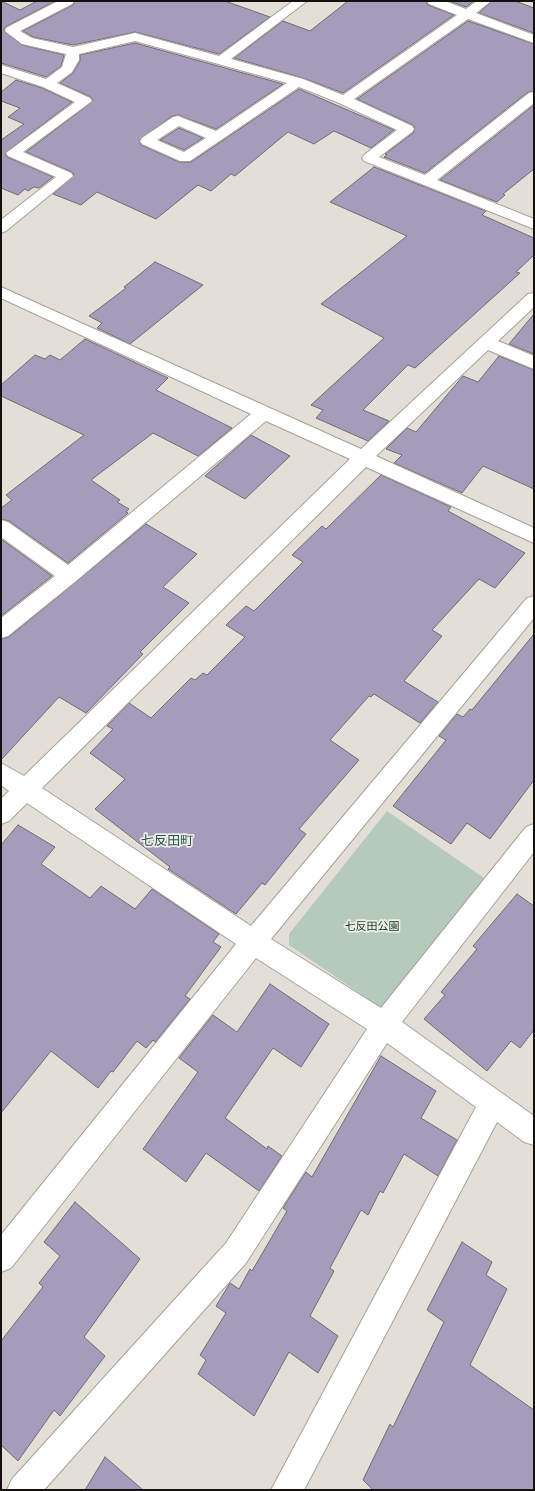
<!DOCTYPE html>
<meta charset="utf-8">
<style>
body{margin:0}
#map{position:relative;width:535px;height:1491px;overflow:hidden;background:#e4dfd6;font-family:Manrope,sans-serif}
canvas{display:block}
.frame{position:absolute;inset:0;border:2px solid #13110e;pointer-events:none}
</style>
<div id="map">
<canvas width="535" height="1491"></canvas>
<div class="frame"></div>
</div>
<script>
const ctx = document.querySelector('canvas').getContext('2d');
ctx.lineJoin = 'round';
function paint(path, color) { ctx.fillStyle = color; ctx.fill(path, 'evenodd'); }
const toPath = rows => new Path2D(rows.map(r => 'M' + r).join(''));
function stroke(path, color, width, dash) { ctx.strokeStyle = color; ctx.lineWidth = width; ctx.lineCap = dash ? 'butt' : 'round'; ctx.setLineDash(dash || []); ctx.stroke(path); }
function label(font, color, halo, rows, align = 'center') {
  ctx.font = font + ' Manrope,"Noto Sans JP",sans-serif'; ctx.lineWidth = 3.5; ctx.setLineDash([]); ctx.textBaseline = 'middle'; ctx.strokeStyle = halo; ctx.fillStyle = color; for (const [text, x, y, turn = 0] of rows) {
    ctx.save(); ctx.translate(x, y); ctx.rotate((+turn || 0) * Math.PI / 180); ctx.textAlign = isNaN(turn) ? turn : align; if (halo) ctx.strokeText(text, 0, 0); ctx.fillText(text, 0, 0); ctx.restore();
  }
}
paint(toPath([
 [387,811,484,878,384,1010,289,945,289,934]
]), '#b5cabb');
paint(toPath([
 [417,1,425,1,451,11,446,12,417,1],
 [478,21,534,42,534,46,476,24,476,22,478,21]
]), '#a9c7db');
const building = toPath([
 [1,1,20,10,37,1,55,1,5,27,4,31,22,45,64,55,61,66,46,77,1,63,1,1],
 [75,1,225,1,270,17,219,54,135,32,73,45,33,37,23,31,73,5,75,1],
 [348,1,426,1,428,5,454,15,343,93,303,78,234,58,283,21,310,31,348,1],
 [449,1,474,1,466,7,449,1],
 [492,1,515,1,534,8,534,33,479,13,492,1],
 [468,21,534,44,534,91,528,92,425,173,384,157,387,155,385,154,413,133,415,128,413,125,357,99,468,21],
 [135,43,283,84,216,129,178,115,172,116,139,140,141,145,179,162,191,162,299,89,394,130,371,148,334,131,314,144,288,132,235,176,231,174,211,191,198,185,156,219,97,192,81,205,53,194,74,175,72,172,26,152,93,101,91,97,60,83,73,73,80,61,80,55,135,43],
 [16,80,42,88,72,102,5,153,7,157,53,177,39,188,34,187,28,191,25,189,18,195,1,188,1,140,24,124,8,117,20,108,1,101,1,92,16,80],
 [534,105,534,169,503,194,505,195,497,202,440,180,534,105],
 [179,128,203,138,184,150,160,140,179,128],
 [374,167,486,211,482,215,534,238,534,255,516,272,520,273,415,368,408,365,363,410,389,421,368,441,316,418,323,410,311,405,384,338,321,304,407,236,330,202,374,167],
 [155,262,203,285,130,344,97,328,102,323,89,316,126,288,124,287,155,262],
 [534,314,534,354,509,344,534,314],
 [85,339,168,378,156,390,232,428,198,456,153,433,91,480,120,500,117,502,129,509,126,512,128,513,68,563,9,521,1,519,1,508,12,500,6,495,84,435,1,396,1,385,35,355,45,359,50,355,60,360,85,339],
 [499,356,534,370,534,489,483,466,462,493,394,463,402,455,386,449,407,428,416,432,463,376,478,382,499,356],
 [251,435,290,456,245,499,205,476,251,435],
 [381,475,451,507,448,511,525,553,495,588,479,579,432,630,442,636,404,681,438,702,420,723,374,694,371,697,369,696,330,740,359,760,299,829,306,834,265,885,262,883,236,914,168,869,170,867,95,809,125,779,90,753,113,729,107,726,129,703,151,718,191,678,195,680,203,673,207,675,245,637,226,625,246,606,254,611,303,562,292,555,322,526,326,529,381,475],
 [146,524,197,554,163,587,189,603,140,652,143,654,86,713,59,697,1,760,1,639,9,637,146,524],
 [1,539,52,576,1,616,1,539],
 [534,634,534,780,490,839,467,823,451,844,393,806,446,740,439,736,457,714,463,717,470,709,472,710,534,634],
 [18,825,55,847,41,864,90,898,101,886,135,909,152,889,219,934,213,942,221,947,185,996,190,999,155,1042,153,1040,146,1048,137,1041,113,1072,111,1071,98,1088,51,1051,1,1113,1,845,18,825],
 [517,894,534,906,534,1030,520,1048,511,1041,487,1071,424,1019,445,995,441,992,477,949,473,946,517,894],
 [270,984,329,1024,301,1067,273,1048,225,1118,267,1149,268,1146,282,1156,259,1191,206,1153,186,1182,143,1149,198,1072,179,1058,213,1015,237,1032,270,984],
 [381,1056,436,1091,421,1118,457,1140,438,1176,404,1154,383,1193,380,1191,368,1215,361,1210,330,1268,334,1271,310,1316,338,1336,318,1373,289,1352,254,1416,198,1374,206,1360,200,1355,226,1313,216,1306,230,1283,239,1289,250,1269,252,1271,287,1211,283,1208,306,1172,312,1177,381,1056],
 [75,1202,140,1259,84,1337,105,1356,60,1416,54,1410,18,1461,1,1445,1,1341,43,1287,39,1283,60,1256,44,1242,75,1202],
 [462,1242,492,1262,486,1275,507,1289,470,1365,534,1410,534,1490,373,1490,363,1480,390,1424,393,1427,444,1322,427,1310,462,1242],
 [105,1457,143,1490,85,1490,105,1457]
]);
paint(building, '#a39cba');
stroke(building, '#6e6c75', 1);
const minor = toPath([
 [58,1,74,1,72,4,20,31,32,38,73,47,135,33,219,56,293,1,307,1,231,59,303,79,343,95,457,15,429,4,427,1,445,1,466,9,477,1,491,1,476,13,534,35,534,43,468,19,354,99,412,126,414,129,412,132,379,157,425,175,529,93,534,92,534,103,437,180,534,219,534,229,364,161,362,158,364,155,397,130,339,103,299,87,190,161,180,161,142,144,140,141,142,138,173,117,178,116,216,131,287,83,135,41,79,54,79,60,72,72,57,83,90,98,92,101,23,152,71,173,73,176,6,231,1,233,1,220,56,177,8,156,6,153,75,102,43,87,1,73,1,65,46,79,62,67,66,54,22,44,5,31,6,28,58,1],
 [179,126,206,138,184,152,157,140,179,126],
 [1,287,361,449,528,294,534,293,534,307,498,341,534,356,534,369,488,350,376,456,534,528,534,543,366,467,42,788,251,926,527,598,534,596,534,618,271,939,381,1008,526,827,534,824,534,852,402,1022,534,1116,534,1145,524,1142,497,1122,304,1490,271,1490,476,1107,387,1043,246,1263,44,1490,7,1490,12,1479,226,1243,367,1029,256,958,11,1268,1,1272,1,1235,236,944,27,803,9,821,1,824,1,799,9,791,1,785,1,763,24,776,350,459,266,421,76,581,8,636,1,638,1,618,55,576,1,537,1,520,8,522,68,565,251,414,1,298,1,287]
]);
stroke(minor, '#a7a299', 2);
paint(minor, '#fff');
label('11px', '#114225', '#f1ece3', [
 ["七反田公園",372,927]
]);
label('13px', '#1e5957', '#f1ece3', [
 ["七反田町",167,841]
]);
</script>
